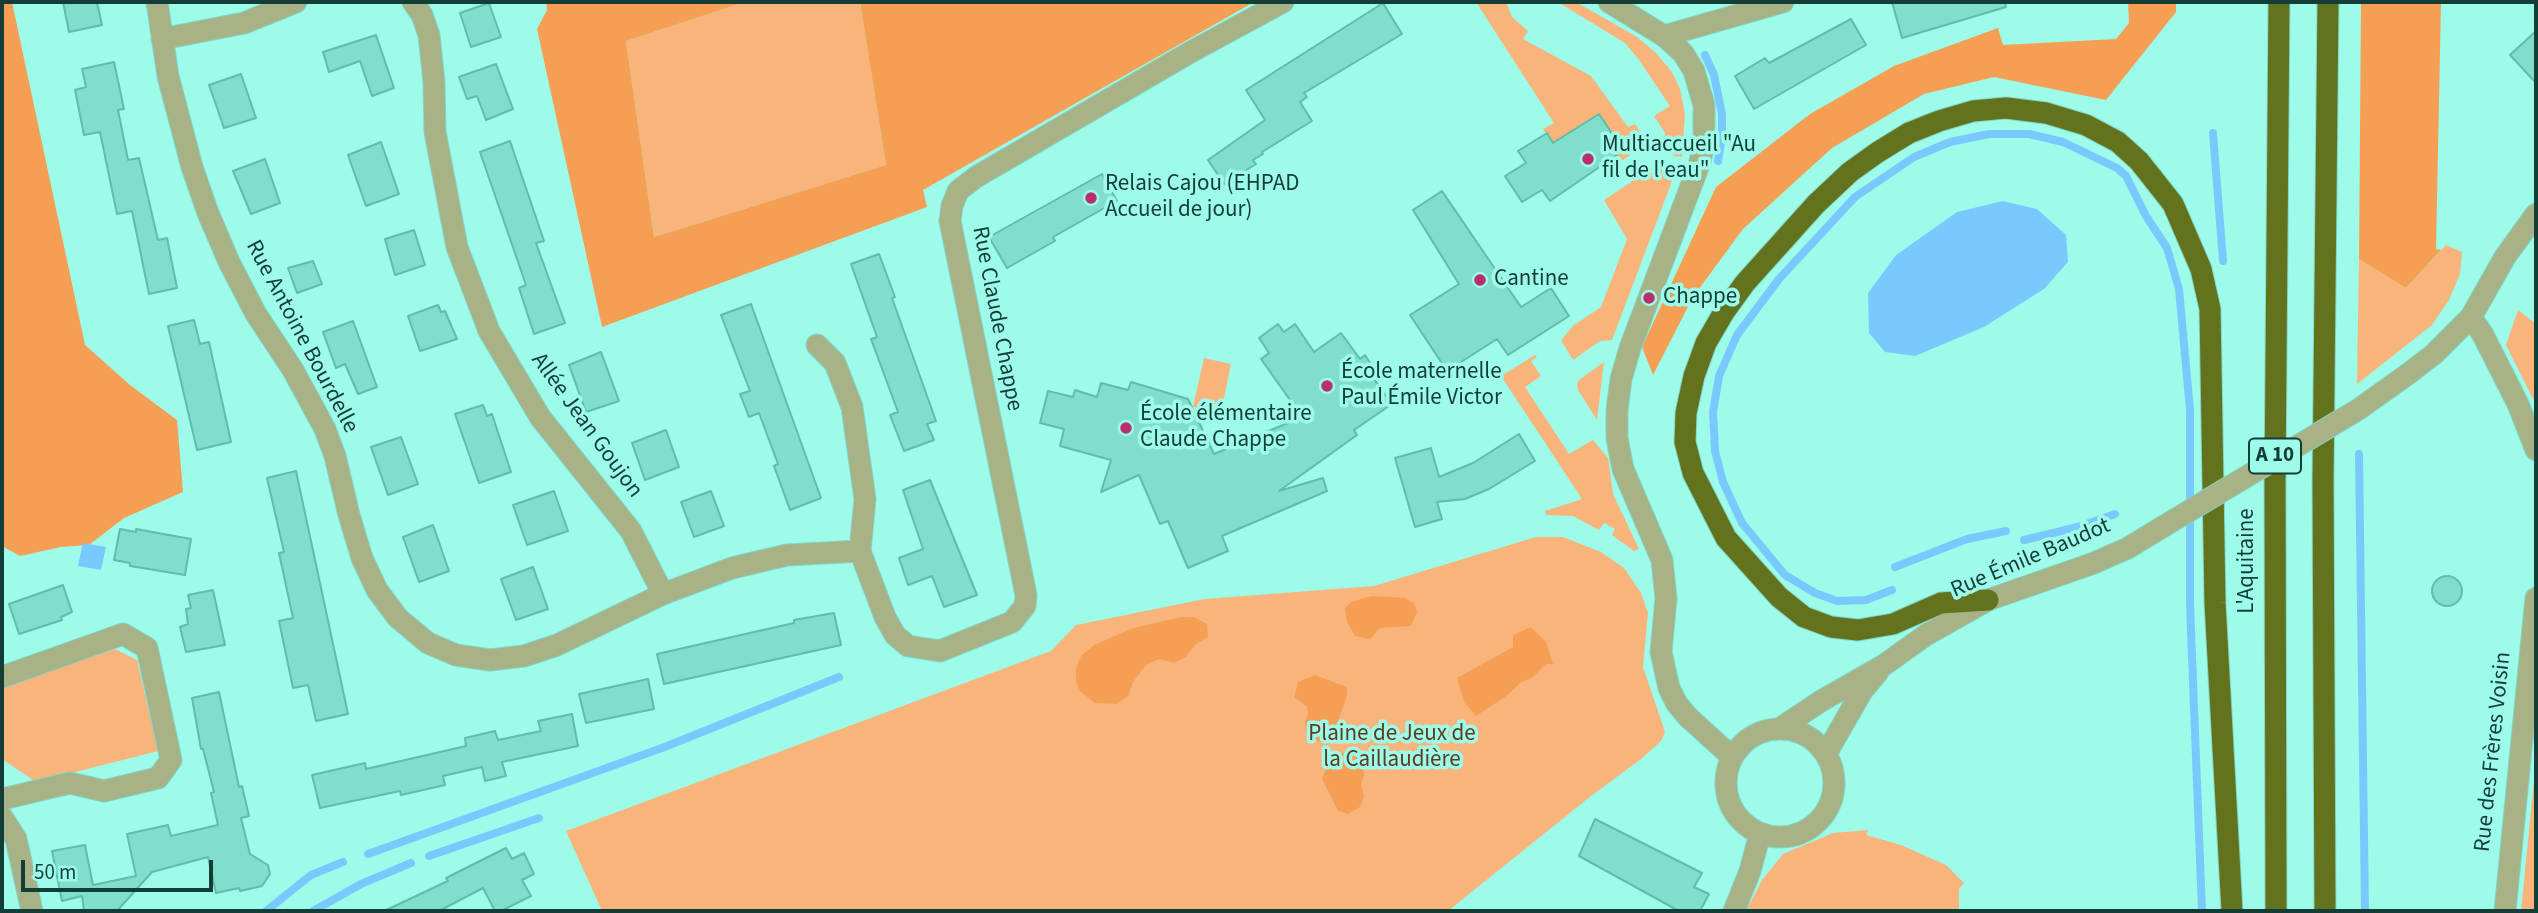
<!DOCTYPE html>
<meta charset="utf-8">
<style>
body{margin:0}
#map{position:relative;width:2538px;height:913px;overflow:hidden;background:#9dfce9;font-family:"Source Sans 3",sans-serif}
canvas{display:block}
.frame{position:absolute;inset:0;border:4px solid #143d36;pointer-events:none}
.scale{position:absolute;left:21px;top:860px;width:192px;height:32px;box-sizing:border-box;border:4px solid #143d36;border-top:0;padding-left:9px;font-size:21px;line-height:24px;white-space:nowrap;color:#143d36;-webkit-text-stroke:5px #9dfce9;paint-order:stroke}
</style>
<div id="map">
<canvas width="2538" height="913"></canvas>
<div class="frame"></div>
<div class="scale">50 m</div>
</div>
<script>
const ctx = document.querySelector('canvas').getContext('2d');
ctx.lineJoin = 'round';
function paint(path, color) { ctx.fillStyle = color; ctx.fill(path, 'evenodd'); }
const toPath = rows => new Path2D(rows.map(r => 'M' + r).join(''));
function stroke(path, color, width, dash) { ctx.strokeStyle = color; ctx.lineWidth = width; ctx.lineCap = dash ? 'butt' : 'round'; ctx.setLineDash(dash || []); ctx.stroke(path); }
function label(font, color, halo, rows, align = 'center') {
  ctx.font = font + ' "Source Sans 3",sans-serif'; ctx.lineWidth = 7; ctx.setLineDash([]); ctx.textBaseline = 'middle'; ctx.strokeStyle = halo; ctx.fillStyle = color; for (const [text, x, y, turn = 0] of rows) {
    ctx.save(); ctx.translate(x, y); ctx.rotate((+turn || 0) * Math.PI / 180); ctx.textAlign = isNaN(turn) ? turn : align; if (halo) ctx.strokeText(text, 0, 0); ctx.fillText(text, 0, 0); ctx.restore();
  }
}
paint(toPath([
 [745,2,860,2,886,165,654,237,626,41],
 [1476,2,1506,2,1512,17,1528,31,1523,39,1591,76,1628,127,1635,124,1648,143,1620,162,1610,145,1616,141,1599,114,1553,143,1543,129,1554,123],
 [1558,2,1576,2,1637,37,1656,53,1672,72,1680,89,1685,114,1682,157,1675,156,1665,143,1665,133,1654,116,1670,106,1639,60,1625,43],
 [1660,163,1672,181,1612,340,1600,341,1573,360,1561,340,1574,325,1601,307,1627,239,1604,200],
 [2446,245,2462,252,2460,274,2449,300,2432,325,2357,384,2359,259,2406,288],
 [2518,310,2536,324,2536,405,2506,345],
 [1535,355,1537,357,1531,361,1541,376,1525,387,1569,454,1593,440,1608,458,1613,494,1639,549,1634,551,1612,535,1615,529,1604,523,1599,530,1573,516,1546,515,1545,511,1582,499,1501,376],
 [1204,358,1231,364,1221,413,1193,407],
 [1604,362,1597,420,1578,390,1577,384,1579,380],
 [1536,537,1563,537,1601,552,1624,568,1641,593,1648,613,1643,667,1665,732,1661,741,1641,759,1591,796,1448,911,602,911,566,831,1051,651,1076,625,1205,599,1374,586],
 [115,649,137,660,158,751,36,782,2,759,2,687],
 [2536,760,2536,911,2521,911],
 [1868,830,1866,835,1901,845,1946,865,1964,883,1959,889,1959,911,1746,911,1762,880,1783,854,1833,833]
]), '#f9b47c');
paint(toPath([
 [2,2,12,2,85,345,130,385,177,420,183,492,124,518,89,545,61,547,20,556,2,546],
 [546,2,745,2,626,41,654,237,886,165,860,2,1254,2,923,190,927,207,602,327,537,29,547,10],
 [2128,2,2176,2,2176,12,2106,100,1994,77,1924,94,1832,148,1743,229,1693,297,1653,375,1642,347,1716,187,1810,114,1894,66,1998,28,2003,45,2116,39,2129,23],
 [2361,2,2441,2,2436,249,2441,250,2406,288,2359,259],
 [1372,596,1405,598,1414,603,1417,612,1411,626,1380,628,1370,639,1355,636,1347,622,1345,608,1351,602],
 [1182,617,1194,617,1207,624,1208,637,1195,645,1186,657,1174,663,1159,659,1146,665,1133,682,1128,696,1116,704,1095,703,1080,691,1076,681,1076,668,1081,656,1094,645,1133,628],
 [1531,627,1546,642,1553,664,1546,664,1533,677,1520,683,1505,697,1476,716,1464,702,1457,678,1513,647,1513,635],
 [1315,675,1347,687,1347,696,1337,724,1330,737,1321,742,1307,736,1305,722,1308,714,1307,707,1294,697,1298,682],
 [1356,747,1360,754,1364,775,1361,784,1364,797,1360,807,1348,814,1338,811,1322,779,1325,771,1341,754,1350,748]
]), '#f59f54');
paint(toPath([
 [2003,201,2037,209,2066,235,2068,262,2044,289,1984,327,1915,356,1885,352,1869,333,1868,293,1896,255,1957,212],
 [83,543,106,547,101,570,78,566]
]), '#79c9fe');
stroke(toPath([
 [1705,55,1714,75,1722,114,1722,137,1718,161],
 [2213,133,2223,261],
 [2359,454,2365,911],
 [2024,540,2078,527,2115,514],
 [1895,567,1967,539,2006,531],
 [1892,590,1866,600,1837,601,1815,593,1785,575,1742,523,1723,482,1715,451,1713,412,1719,376,1737,335,1779,279,1855,197,1914,157,1950,142,1989,134,2029,134,2063,142,2117,168,2126,176,2146,216,2167,248,2179,289,2190,410,2190,605,2202,911],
 [368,854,662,748,839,677],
 [429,856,539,818],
 [266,911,311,875,343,862],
 [313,911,361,884,411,863]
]), '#79c9fe', 8);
const building = toPath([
 [63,2,97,2,102,25,69,32,63,2],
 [1892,2,2005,2,2006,7,1902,38,1892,2],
 [489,3,501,37,471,47,460,13,489,3],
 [1383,3,1402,34,1304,93,1307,97,1300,102,1312,121,1262,152,1263,154,1253,160,1256,164,1224,184,1208,160,1265,120,1246,90,1383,3],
 [1851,19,1866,45,1754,109,1735,76,1765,58,1769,63,1851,19],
 [2536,31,2536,83,2510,55,2536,31],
 [376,35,394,88,372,96,360,61,329,72,323,52,376,35],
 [114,62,124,109,118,110,128,160,139,158,158,240,167,238,177,288,149,294,132,211,117,214,100,132,84,135,75,90,86,87,82,69,114,62],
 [496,64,513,109,486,120,477,96,467,99,459,77,496,64],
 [241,74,256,118,224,128,209,85,241,74],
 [1599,114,1617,141,1610,145,1617,155,1550,201,1542,190,1522,202,1505,176,1526,163,1518,151,1547,133,1553,143,1599,114],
 [510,141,544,241,536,243,565,323,534,334,519,288,526,285,480,152,510,141],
 [381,142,399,194,366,206,348,155,381,142],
 [265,159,280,203,251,214,233,171,265,159],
 [1102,174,1117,201,1053,237,1055,241,1007,268,989,237,1102,174],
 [1442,191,1521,307,1551,288,1569,316,1508,355,1497,339,1447,371,1410,315,1459,284,1413,210,1442,191],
 [414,230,425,265,395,275,385,239,414,230],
 [879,254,895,297,892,298,936,421,927,424,934,440,904,451,890,415,898,412,871,339,877,337,851,264,879,254],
 [313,261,322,284,297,293,288,268,313,261],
 [751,304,821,498,790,510,774,466,778,464,759,413,749,417,740,394,750,391,721,315,751,304],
 [438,305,441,312,445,311,457,339,420,351,408,316,438,305],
 [194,320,200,344,209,342,231,442,197,450,168,326,194,320],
 [353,321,377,387,358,394,345,364,336,368,323,332,353,321],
 [1278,324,1284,332,1295,324,1314,352,1341,333,1360,359,1365,355,1378,375,1374,379,1392,404,1354,430,1357,435,1279,491,1323,478,1327,491,1222,536,1228,551,1188,568,1168,521,1160,524,1139,475,1101,492,1111,460,1060,446,1064,429,1040,423,1048,391,1073,397,1075,390,1097,397,1101,383,1128,390,1131,382,1188,399,1214,454,1302,417,1261,359,1269,353,1259,338,1278,324],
 [601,352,619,401,586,412,569,365,601,352],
 [483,405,487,416,492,414,511,472,479,483,455,414,483,405],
 [666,430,679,467,645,480,632,443,666,430],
 [1519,434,1535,461,1489,489,1465,499,1437,502,1442,519,1415,527,1395,458,1431,448,1439,477,1473,463,1519,434],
 [401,437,418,484,388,495,371,447,401,437],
 [296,471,348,714,316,721,308,685,293,688,279,621,293,618,279,553,284,552,267,478,296,471],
 [930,480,977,595,944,607,932,576,908,585,899,558,923,549,903,490,930,480],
 [554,491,568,531,527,545,513,505,554,491],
 [711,491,724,526,694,537,681,502,711,491],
 [433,525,449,571,419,582,403,537,433,525],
 [120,529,136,532,136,529,191,539,185,575,130,566,130,563,114,560,120,529],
 [533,567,548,609,516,620,501,579,533,567],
 '2432 591a15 15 0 1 1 30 0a15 15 0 1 1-30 0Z',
 [63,585,72,612,61,617,62,620,19,634,9,604,63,585],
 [213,590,225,645,186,652,180,627,188,624,186,609,191,608,188,595,213,590],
 [834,613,841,645,664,684,657,654,794,623,794,620,834,613],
 [648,679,654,709,586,723,579,694,648,679],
 [219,692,239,787,242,786,249,816,241,818,250,854,268,865,270,874,262,886,240,891,239,888,216,893,208,857,152,872,117,911,84,911,82,896,62,901,52,851,85,845,93,885,136,876,127,834,168,825,171,836,218,825,211,793,214,792,203,749,201,749,192,698,219,692],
 [572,714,578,746,502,762,506,776,485,781,482,767,443,776,445,785,401,795,400,791,320,808,312,775,365,763,366,769,466,746,465,738,495,731,498,740,541,731,538,721,572,714],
 [1595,819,1702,873,1694,887,1709,894,1700,911,1679,911,1579,856,1595,819],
 [506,848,512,859,524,853,534,874,522,880,531,896,501,911,495,911,483,888,439,911,384,911,448,881,446,878,506,848]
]);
paint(building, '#80decc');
stroke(building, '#5ebdab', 2);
const minor = toPath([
 [157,2,168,76,192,167,208,213,229,262,256,314,293,370,325,429,335,456,349,515,362,558,377,590,398,618,428,643,456,655,490,660,524,656,557,645,663,594,732,568,787,555,860,551],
 [413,2,422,15,429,35,434,82,435,132,457,247,489,331,540,417,631,531,663,594],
 [1609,2,1664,36,1683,53,1694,71,1704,105,1704,143,1700,162,1630,348,1621,379,1617,410,1617,438,1623,469,1662,560,1666,598,1661,652,1669,688,1677,704,1688,717,1732,757],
 [1664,36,1783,2],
 [162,39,244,23,296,2],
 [817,345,835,363,852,407,865,499,860,551,885,617,895,635,908,646,940,651,1012,622,1025,606,1026,595,950,221,952,206,958,191,976,177,1189,53,1283,2],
 [2,677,123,634,147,648,171,760,158,778,104,791,70,783,2,799],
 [2,817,16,839,32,911]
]);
const tertiary = toPath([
 [2471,317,2483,335,2518,404,2536,450],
 [2408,374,2434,354,2471,317,2505,257,2536,214],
 [1779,729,1821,701,1884,665,1926,635,1988,600,2094,563,2128,548,2164,526],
 '1726 783a54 54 0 1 1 108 0a54 54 0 1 1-108 0Z',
 [1826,754,1862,691,1878,672],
 [1734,911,1750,871,1760,834],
 [2505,911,2536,598]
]);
const motorway = toPath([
 [1988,600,1941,603,1893,624,1858,630,1831,627,1804,617,1779,597,1726,538,1693,473,1685,442,1686,413,1694,376,1706,343,1724,312,1745,283,1816,204,1850,172,1878,152,1909,133,1939,121,1973,111,2006,108,2046,113,2086,125,2118,142,2139,161,2173,204,2201,269,2210,309,2215,603,2232,911],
 [2276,911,2275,480,2279,2],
 [2325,911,2323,481,2328,2]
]);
stroke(minor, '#82d6c5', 23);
stroke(tertiary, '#82d6c5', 23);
stroke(motorway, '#82d6c5', 23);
stroke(minor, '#a7b287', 21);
stroke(tertiary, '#a7b287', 21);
stroke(motorway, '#62721d', 21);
const tertiaryBridge = toPath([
 [2164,526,2359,409,2408,374]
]);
stroke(tertiaryBridge, '#82d6c5', 23, []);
stroke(tertiaryBridge, '#a7b287', 21);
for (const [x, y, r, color] of [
 [1588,159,7,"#b92f69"],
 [1091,198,7,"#b92f69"],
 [1480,280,7,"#b92f69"],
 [1649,298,7,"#b92f69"],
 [1327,386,7,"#b92f69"],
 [1126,428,7,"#b92f69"]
]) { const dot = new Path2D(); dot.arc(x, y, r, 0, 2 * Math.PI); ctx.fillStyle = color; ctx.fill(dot); stroke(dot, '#9dfce9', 2.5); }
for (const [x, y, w] of [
 [2275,456,52]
]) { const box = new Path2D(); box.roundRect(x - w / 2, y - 17.5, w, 35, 5); ctx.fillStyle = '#9dfce9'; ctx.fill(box); stroke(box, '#143d36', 2); }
label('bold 21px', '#143d36', null, [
 ["A 10",2275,456]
]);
label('23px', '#143d36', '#9dfce9', [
 ["Multiaccueil \"Au",1602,146],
 ["fil de l'eau\"",1602,172],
 ["Relais Cajou (EHPAD",1105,185],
 ["Accueil de jour)",1105,211],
 ["Cantine",1494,280],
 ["Chappe",1663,298],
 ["École maternelle",1341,373],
 ["Paul Émile Victor",1341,399],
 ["École élémentaire",1140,415],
 ["Claude Chappe",1140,441]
], 'left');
label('23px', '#143d36', '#9dfce9', [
 ["Rue Claude Chappe",996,319,79],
 ["Rue Antoine Bourdelle",301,337,62],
 ["Allée Jean Goujon",586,426,54],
 ["Rue Émile Baudot",2031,559,-23],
 ["L'Aquitaine",2248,561,-90],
 ["Rue des Frères Voisin",2494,752,-84]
]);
label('23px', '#5f3b1d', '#9dfce9', [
 ["Plaine de Jeux de",1392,735],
 ["la Caillaudière",1392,761]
]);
</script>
